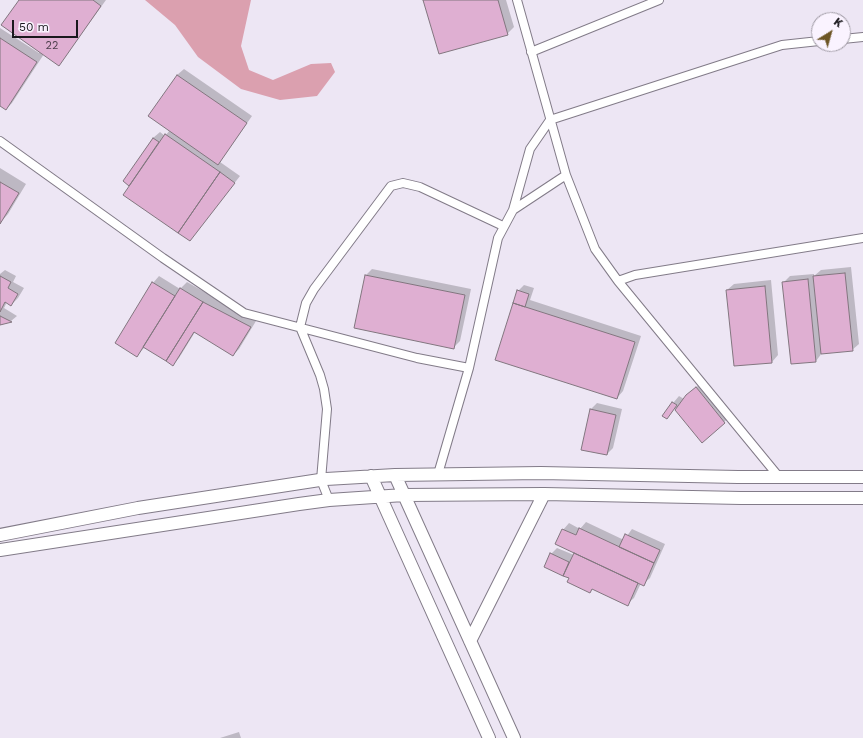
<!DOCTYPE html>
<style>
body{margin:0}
#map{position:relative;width:863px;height:738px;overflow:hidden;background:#ede6f4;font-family:"Work Sans",sans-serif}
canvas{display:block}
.north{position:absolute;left:811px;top:12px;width:40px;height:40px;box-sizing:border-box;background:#faf3ff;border:1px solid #a09ba5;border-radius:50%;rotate:37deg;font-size:11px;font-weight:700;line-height:16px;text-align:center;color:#1a181d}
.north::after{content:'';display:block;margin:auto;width:14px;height:18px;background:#6d5525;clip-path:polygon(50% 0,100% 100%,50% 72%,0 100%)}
.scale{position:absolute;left:12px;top:20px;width:66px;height:18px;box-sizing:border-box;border:2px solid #1a181d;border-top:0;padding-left:5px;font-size:12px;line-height:14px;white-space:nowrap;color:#1a181d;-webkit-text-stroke:3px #faf3ff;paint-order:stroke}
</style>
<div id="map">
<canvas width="863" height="738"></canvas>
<div class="north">K</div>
<div class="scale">50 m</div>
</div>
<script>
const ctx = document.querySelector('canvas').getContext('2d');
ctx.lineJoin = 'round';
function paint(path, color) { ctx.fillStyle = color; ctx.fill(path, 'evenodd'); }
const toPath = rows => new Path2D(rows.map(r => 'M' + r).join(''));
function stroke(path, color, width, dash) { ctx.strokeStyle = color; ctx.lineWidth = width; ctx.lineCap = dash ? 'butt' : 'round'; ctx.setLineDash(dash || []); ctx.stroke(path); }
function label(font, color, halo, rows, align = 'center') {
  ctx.font = font + ' "Work Sans",sans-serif'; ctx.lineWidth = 3; ctx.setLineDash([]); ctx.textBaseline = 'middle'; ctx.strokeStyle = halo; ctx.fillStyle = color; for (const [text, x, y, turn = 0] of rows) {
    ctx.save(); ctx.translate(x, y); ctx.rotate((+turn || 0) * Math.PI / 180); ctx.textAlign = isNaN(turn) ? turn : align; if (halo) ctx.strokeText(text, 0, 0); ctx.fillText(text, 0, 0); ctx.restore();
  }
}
paint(toPath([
 [145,0,251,0,241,46,249,70,273,80,311,64,331,63,335,72,317,96,280,100,241,89,198,57,175,25]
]), '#dba0af');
paint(toPath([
 [20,0,106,0,59,65,44,54,12,103,6,109,0,105,0,28,39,53,40,51],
 [424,0,506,0,514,27,507,34],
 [184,69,252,116,220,162,240,176,190,240,124,181,153,138,160,132,165,136,170,130,177,75],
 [0,168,26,184,8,214,0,223],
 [851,267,859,344,852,350,822,353,816,361,792,363,784,282,790,276,814,274,814,276,821,270],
 [372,269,471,289,460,341,454,347,365,276],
 [5,270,16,276,13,282,24,288,18,298,11,305,7,302,4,308,17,316,11,321,0,324,0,274],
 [159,276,180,289,187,282,256,321,239,349,233,355,195,332,179,358,173,364,145,347,137,355,153,283],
 [771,280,778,355,772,362,735,365,727,290,734,284],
 [524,285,534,288,530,300,641,336,623,391,617,398,496,359,518,291],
 [703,381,731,416,702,441,675,408,667,418,663,415,679,396,684,399],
 [597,403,622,409,613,448,607,454,591,409],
 [586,522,624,540,632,529,665,544,650,578,643,584,641,583,634,598,627,604,593,588,590,592,570,578,545,566,551,554,557,548,574,555,575,553,563,530,569,523,580,529],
 [239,732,241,738,220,738]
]), '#0003');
const building = toPath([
 [19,0,93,0,101,6,59,66,1,25,19,0],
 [423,0,498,0,508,35,439,54,423,0],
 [0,38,37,62,6,110,0,106,0,38],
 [177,75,247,123,218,165,148,116,177,75],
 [165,134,220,172,178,233,123,195,165,134],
 [153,138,159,142,129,186,123,181,153,138],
 [220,172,235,183,190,241,178,233,220,172],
 [0,182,19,193,0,224,0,182],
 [845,273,853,351,821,354,813,276,845,273],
 [365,275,465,295,454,349,354,328,365,275],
 [0,276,11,282,8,288,18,294,11,306,5,302,0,312,0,276],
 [808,279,816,362,791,364,782,282,808,279],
 [152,282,175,296,137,357,115,343,152,282],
 [765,286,772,363,734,366,726,290,765,286],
 [180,288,203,302,166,361,143,347,180,288],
 [517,290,529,294,525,307,513,303,517,290],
 [203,302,251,327,233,356,194,332,173,366,166,361,203,302],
 [513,303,635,342,617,399,495,360,513,303],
 [0,316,12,322,0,325,0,316],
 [696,387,725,423,702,443,675,410,686,395,696,387],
 [672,402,677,405,667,419,662,416,672,402],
 [590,409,616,415,607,455,581,450,590,409],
 [579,528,654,563,644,586,555,544,562,529,576,535,579,528],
 [625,534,660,550,654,563,619,547,625,534],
 [550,553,569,562,563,576,544,567,550,553],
 [574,553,638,583,628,606,592,589,590,593,567,582,569,578,563,576,574,553]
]);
paint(building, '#dfafd2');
stroke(building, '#82767f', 1);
const street = toPath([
 [517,0,566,175],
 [843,39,863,37],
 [531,52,659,0],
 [0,141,163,258,244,313,417,358,469,368],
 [513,210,530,149,550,120,782,45,819,41],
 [618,281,635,275,863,238],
 [438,474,469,368,498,238,513,210,566,175,595,249,618,281,779,477],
 [329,500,321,480,327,409,324,389,320,375,300,327,306,303,314,289,391,186,403,183,420,187,503,226]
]);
const primary = toPath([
 [395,475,514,738],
 [371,476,489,738],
 [0,535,138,508,326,479,395,475,541,473,738,477,863,477],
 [0,550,299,504,329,500,404,495,544,494,741,498,863,498],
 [470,641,544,494]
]);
stroke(street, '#827b88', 10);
stroke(primary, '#827b88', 14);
stroke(street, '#fff', 8);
stroke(primary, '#fff', 12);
label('11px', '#4b3e4a', null, [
 ["22",52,46]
]);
</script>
